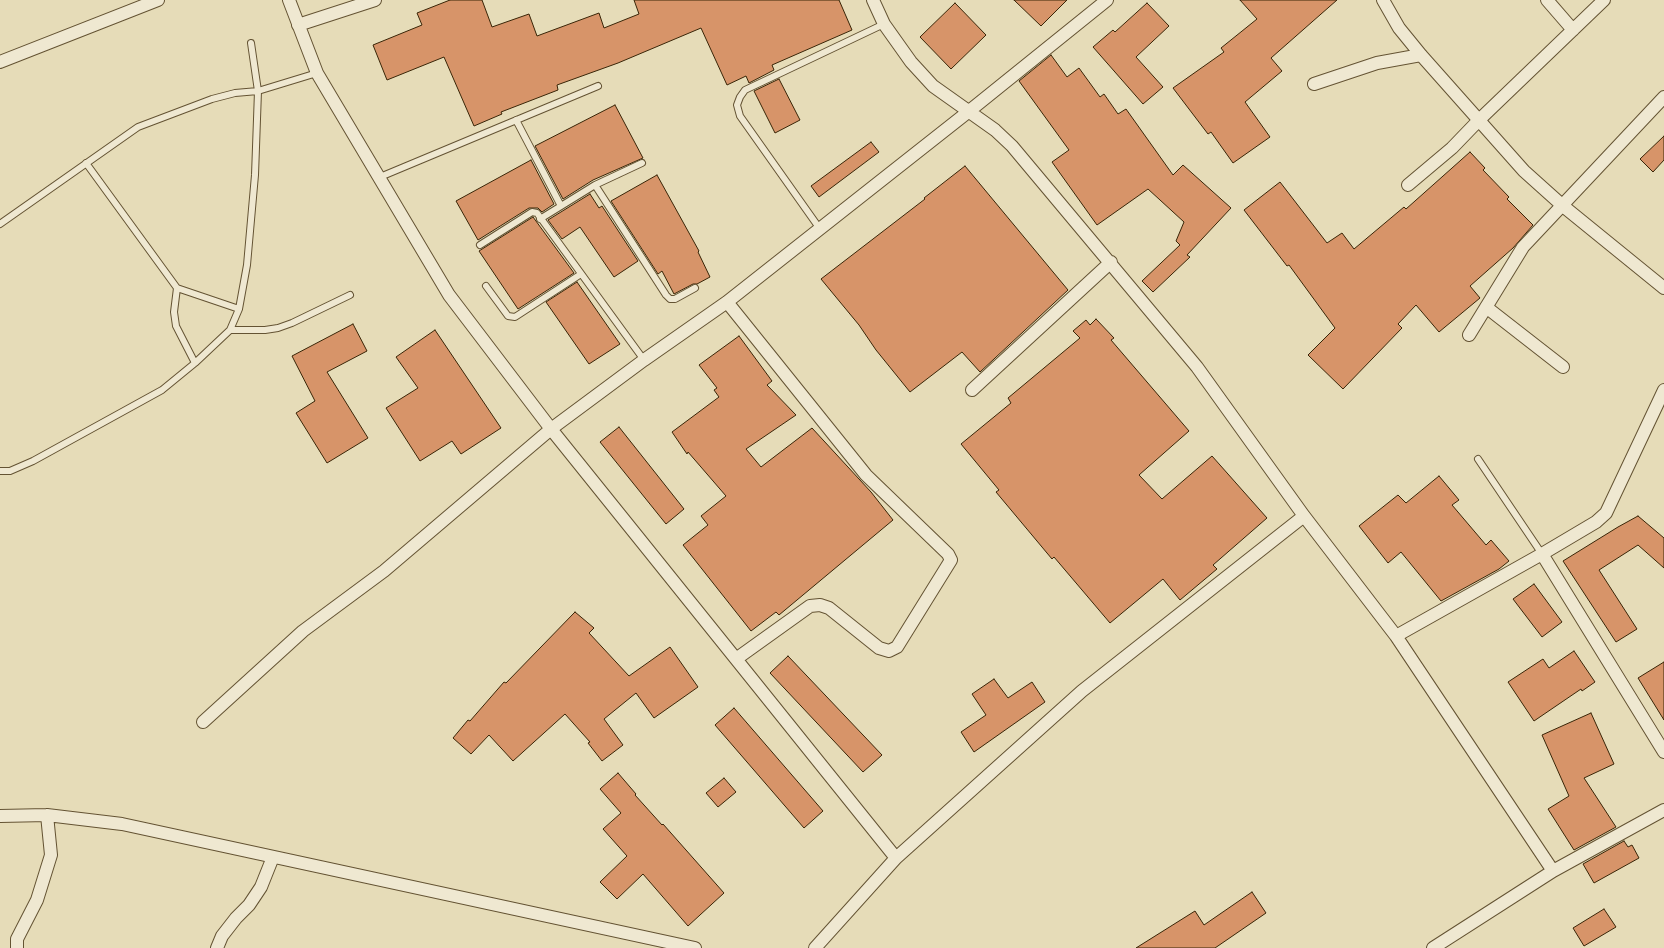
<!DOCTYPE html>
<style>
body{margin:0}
canvas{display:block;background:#e6dcb8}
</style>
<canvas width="1664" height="948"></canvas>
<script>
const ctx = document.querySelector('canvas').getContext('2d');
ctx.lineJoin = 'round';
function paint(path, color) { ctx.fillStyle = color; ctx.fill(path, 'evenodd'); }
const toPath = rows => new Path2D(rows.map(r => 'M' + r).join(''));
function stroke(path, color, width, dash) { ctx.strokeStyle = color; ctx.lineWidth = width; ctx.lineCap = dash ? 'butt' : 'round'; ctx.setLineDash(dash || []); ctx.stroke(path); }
const building = toPath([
 [450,0,482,0,492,27,529,14,537,36,599,13,604,28,639,14,634,0,839,0,852,30,772,65,774,70,749,83,746,76,727,85,701,28,618,63,557,85,558,90,501,112,502,114,474,126,444,57,387,80,373,45,422,25,417,13,450,0],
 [1014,0,1067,0,1041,26,1014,0],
 [1240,0,1337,0,1271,58,1282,71,1245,102,1270,137,1233,163,1211,132,1208,134,1173,88,1224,52,1221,48,1257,19,1240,0],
 [955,3,986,35,951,69,920,37,955,3],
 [1147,3,1169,26,1136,57,1163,87,1143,104,1093,47,1113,30,1115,32,1147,3],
 [1051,55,1067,77,1079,68,1100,97,1104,94,1118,114,1126,109,1173,175,1183,165,1231,208,1187,255,1190,257,1153,292,1142,281,1180,245,1176,241,1184,222,1148,189,1097,225,1052,162,1069,150,1019,81,1051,55],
 [779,79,800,120,775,133,754,91,779,79],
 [615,105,643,158,593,180,563,199,535,146,615,105],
 [1664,136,1664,160,1653,172,1640,159,1664,136],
 [871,142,879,152,819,197,811,186,871,142],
 [1470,152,1485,168,1483,170,1509,197,1507,199,1533,225,1513,248,1470,286,1480,298,1439,332,1416,305,1398,324,1402,328,1343,389,1308,355,1335,328,1289,265,1287,266,1244,210,1280,182,1327,243,1342,233,1354,249,1404,207,1406,209,1470,152],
 [531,160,554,204,542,212,538,208,529,208,478,240,456,201,531,160],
 [965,166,1068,290,980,372,962,352,910,392,876,350,859,325,821,279,925,199,924,198,965,166],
 [657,175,699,251,698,252,710,277,697,284,693,284,674,294,662,271,658,274,611,201,657,175],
 [590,194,599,208,602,206,638,261,614,277,580,227,562,239,548,220,590,194],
 [533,217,574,273,518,309,479,251,533,217],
 [577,282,620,344,589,364,546,302,577,282],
 [1096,319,1114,338,1111,340,1189,431,1139,475,1162,499,1212,456,1267,518,1213,565,1217,569,1180,600,1163,579,1110,623,1054,557,1052,559,996,492,999,490,961,444,1011,403,1008,398,1080,338,1073,331,1086,320,1090,325,1096,319],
 [353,324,367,351,327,372,368,438,327,463,296,413,315,401,292,356,353,324],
 [435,330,501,428,461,454,452,441,420,461,386,408,418,388,396,357,435,330],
 [739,336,772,381,767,385,796,415,746,449,761,467,812,428,871,492,893,520,779,615,776,612,751,631,683,545,708,525,701,516,726,496,688,452,687,454,672,432,719,397,714,390,717,388,699,365,739,336],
 [619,427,684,509,666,524,600,442,619,427],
 [1439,476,1459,500,1452,505,1486,545,1491,540,1509,561,1499,569,1441,601,1401,552,1388,563,1359,526,1398,495,1406,503,1439,476],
 [1638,516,1664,538,1664,568,1638,545,1599,570,1637,629,1616,642,1563,561,1618,527,1638,516],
 [1534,584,1562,622,1542,637,1513,599,1534,584],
 [575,612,594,628,589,633,629,676,670,647,698,687,654,718,636,693,604,719,623,745,602,761,588,743,590,742,565,714,513,761,489,735,471,754,453,738,468,720,470,721,504,682,506,683,575,612],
 [1574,651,1595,682,1582,691,1581,689,1534,721,1508,682,1543,659,1549,668,1574,651],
 [788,656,882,755,863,772,770,673,788,656],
 [1664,662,1664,720,1638,678,1664,662],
 [994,679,1008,698,1032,682,1045,702,974,752,961,732,986,715,972,694,994,679],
 [734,708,823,811,804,828,715,725,734,708],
 [1591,713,1614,764,1584,778,1616,827,1574,850,1548,809,1569,796,1542,735,1591,713],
 [618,773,636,794,635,795,662,825,663,824,724,893,688,926,643,874,617,899,600,882,627,856,603,829,621,813,600,789,618,773],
 [724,778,736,792,718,807,706,793,724,778],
 [1624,841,1628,847,1632,845,1639,858,1594,883,1583,864,1624,841],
 [1252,892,1266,913,1215,948,1136,948,1195,911,1204,925,1252,892],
 [1604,909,1616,927,1584,946,1573,928,1604,909]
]);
paint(building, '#d79469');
stroke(building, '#392507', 1);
const service = toPath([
 [516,120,561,206],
 [86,163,177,288,239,309],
 [380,177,598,86],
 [595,185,666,295,670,299,675,299,695,288],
 [540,219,595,185,642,163],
 [0,224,138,127,212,99,235,93,258,91,317,73],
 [820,229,740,116,737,105,740,97,745,90,884,24],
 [480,245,532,212,537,213,644,360],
 [486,286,508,316,515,317,581,274],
 [177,288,174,312,176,326,195,363],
 [230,330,265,330,278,328,292,323,350,295],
 [1478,459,1542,554],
 [0,471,10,471,33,461,162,390,195,363,230,330,239,309,247,265,255,175,258,91,251,43]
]);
const minor = toPath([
 [289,0,317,73,449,295,551,429,644,360,727,302,968,112,1107,0],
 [873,0,884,24,911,62,933,86,995,130,1012,146,1197,367,1304,516,1396,636,1553,871],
 [1383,0,1399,28,1421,55,1524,171,1563,206,1664,288],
 [1547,0,1573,30],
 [298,25,375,0],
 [0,62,158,0],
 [1314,84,1377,63,1421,55],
 [1408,185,1452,148,1479,120,1604,0],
 [727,302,866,475,948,554,951,560,897,647,889,651,879,648,829,608,820,605,810,606,736,659],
 [1486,307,1563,367],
 [1469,335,1523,247,1664,97],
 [972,390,1111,262],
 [1542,554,1664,752],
 [1396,636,1542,554,1596,522,1606,513,1664,390],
 [203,722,303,631,384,571,551,429,896,858],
 [0,816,47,815,122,824,695,948],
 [17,948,17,939,37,900,51,855,47,815],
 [217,948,222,936,236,918,249,905,261,887,273,857],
 [815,948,896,858,1082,691,1304,516],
 [1433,948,1553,871,1664,810]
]);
stroke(service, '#645333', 8);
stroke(minor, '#645333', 14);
stroke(service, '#efe8d1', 6);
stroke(minor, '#efe8d1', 12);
</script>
